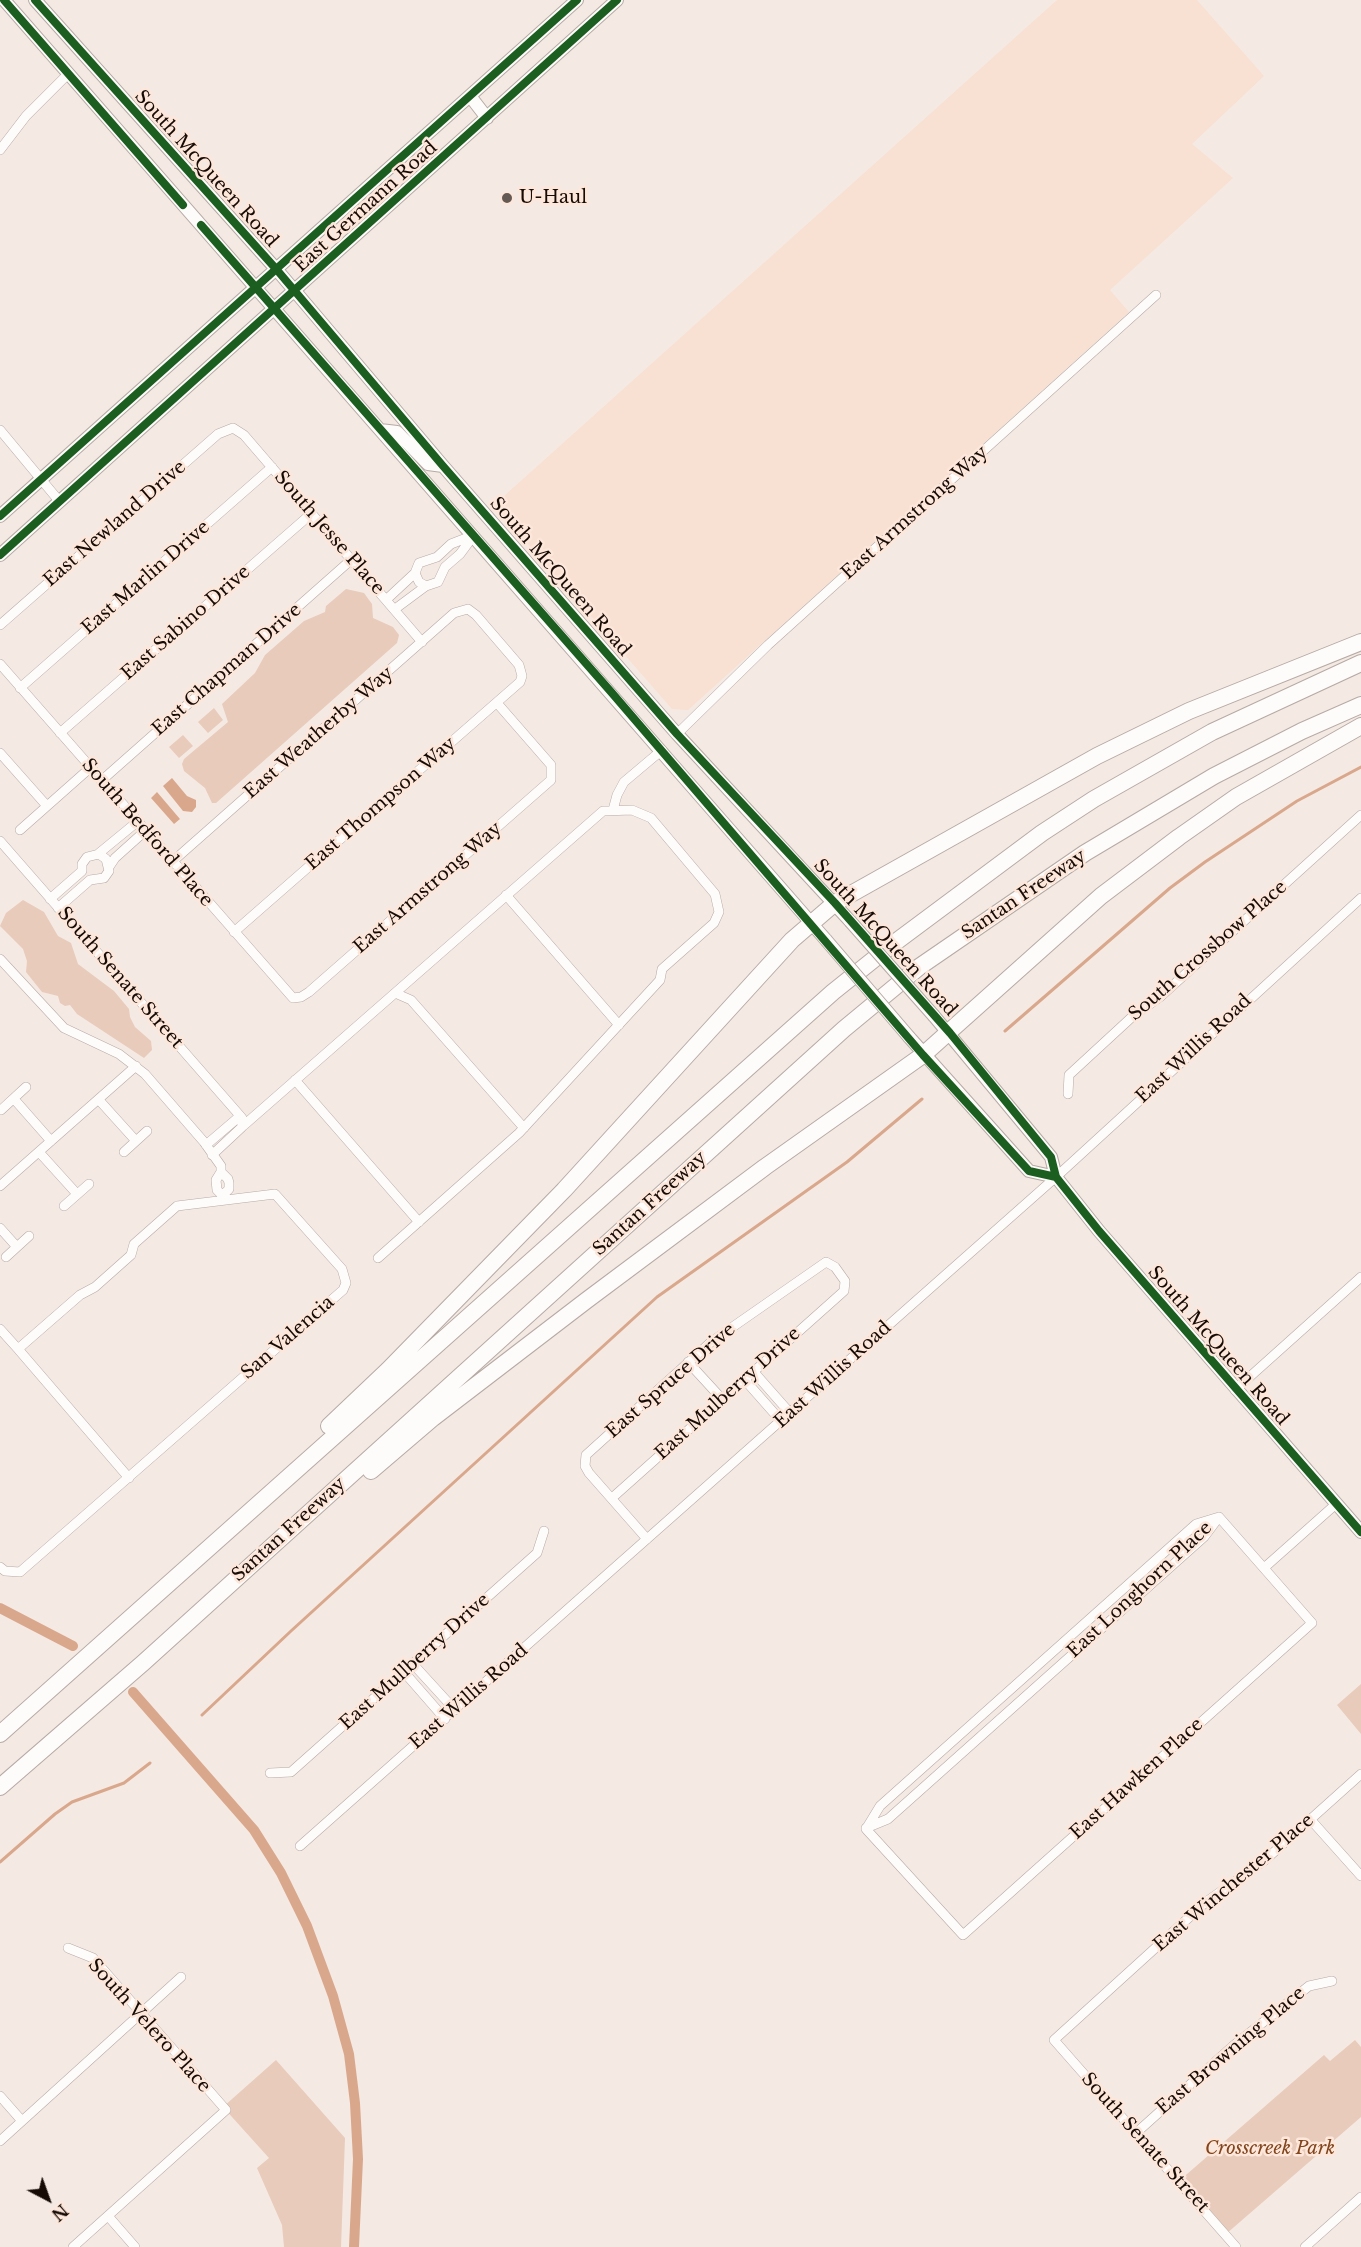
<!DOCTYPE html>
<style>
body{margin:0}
#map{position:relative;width:1361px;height:2247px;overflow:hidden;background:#f5e9e3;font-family:"Libre Baskerville",serif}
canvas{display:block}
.north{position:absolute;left:18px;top:2169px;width:60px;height:60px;-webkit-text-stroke:4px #fde7db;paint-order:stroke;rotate:139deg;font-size:16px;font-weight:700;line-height:24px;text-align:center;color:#170b05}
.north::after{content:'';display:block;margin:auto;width:21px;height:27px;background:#170b05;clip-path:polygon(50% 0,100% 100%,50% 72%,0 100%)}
</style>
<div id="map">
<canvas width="1361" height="2247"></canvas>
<div class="north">N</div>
</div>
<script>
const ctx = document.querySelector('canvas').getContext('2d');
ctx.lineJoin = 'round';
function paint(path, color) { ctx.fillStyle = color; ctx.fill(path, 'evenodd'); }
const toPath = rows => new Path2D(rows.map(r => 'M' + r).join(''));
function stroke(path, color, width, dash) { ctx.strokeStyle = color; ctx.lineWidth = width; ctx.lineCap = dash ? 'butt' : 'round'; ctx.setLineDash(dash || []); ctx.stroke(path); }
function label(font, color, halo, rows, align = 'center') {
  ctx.font = font + ' "Libre Baskerville",serif'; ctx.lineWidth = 5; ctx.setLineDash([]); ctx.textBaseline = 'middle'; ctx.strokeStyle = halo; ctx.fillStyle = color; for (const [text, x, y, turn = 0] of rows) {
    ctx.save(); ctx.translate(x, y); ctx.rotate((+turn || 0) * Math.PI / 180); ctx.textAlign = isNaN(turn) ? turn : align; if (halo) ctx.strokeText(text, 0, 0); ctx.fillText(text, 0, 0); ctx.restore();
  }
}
paint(toPath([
 [1057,0,1197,0,1264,76,1192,144,1233,178,1110,290,1129,312,688,710,672,709,494,505]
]), '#f8e0d2');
paint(toPath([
 [346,589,364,593,372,604,373,618,393,627,399,635,397,643,216,803,212,803,205,788,184,771,182,764,184,759,228,722,222,704,255,673,265,655,304,621,325,612,326,606],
 [214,708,223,720,208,733,198,722],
 [183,735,193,746,179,758,169,747],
 [23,900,44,912,58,936,71,943,78,964,114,991,129,1009,130,1017,135,1027,151,1041,152,1050,144,1058,77,1014,70,1005,65,1006,60,1003,58,996,42,992,26,972,27,961,23,949,0,926,6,913],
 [1361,1684,1361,1734,1337,1705],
 [1355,2040,1361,2047,1361,2117,1226,2234,1179,2181,1324,2055,1330,2061],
 [276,2060,345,2138,341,2247,284,2247,282,2225,257,2168,269,2158,223,2107]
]), '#e8cbbb');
paint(toPath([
 [172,778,187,796,196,800,196,807,192,812,183,811,163,786],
 [157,792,180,819,174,824,151,798]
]), '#d9a88c');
stroke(toPath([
 [1005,1031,1170,888,1205,862,1297,801,1361,767],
 [202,1715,291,1631,657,1297,847,1162,922,1099],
 [0,1862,55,1814,72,1802,124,1783,150,1763]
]), '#d9a88c', 3);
stroke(toPath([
 [0,1608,73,1646],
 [133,1692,254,1830,281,1873,307,1926,333,1996,349,2054,355,2103,358,2159,354,2247]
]), '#d9a88c', 10);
const minor = toPath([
 [0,150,26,116,68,74],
 [0,430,60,502],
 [474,535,460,554,445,567,438,582,426,586,419,582,415,573,419,563,437,557,451,544,474,535],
 [387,599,415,573],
 [395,609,426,586],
 [0,625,218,434,233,428,244,435,422,642],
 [0,664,293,998,301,997,309,992,551,780,551,765,497,703],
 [20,688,272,467],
 [60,733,312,513],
 [677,734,768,645,1156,295],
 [0,753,47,806],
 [101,781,352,559],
 [613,810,617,795,624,782,662,750],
 [20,830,90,768],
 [0,841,242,1118,242,1127,212,1155],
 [98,854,137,822],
 [172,862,454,613,468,609,476,615,519,665,522,676,520,682,234,932],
 [109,867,115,858,145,831],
 [506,895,619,1025],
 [50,899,82,871,82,864,87,857,99,854,106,859,109,871,104,878,90,880,58,908],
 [0,959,64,1028,119,1054,145,1074,204,1142,221,1166,221,1172,228,1179,229,1183,229,1189,224,1194],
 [395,993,411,1000,524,1128],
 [295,1080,419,1222],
 [1068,1094,1069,1075,1133,1016,1160,997,1361,815],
 [14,1099,51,1141],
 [99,1100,136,1141],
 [1,1110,26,1087],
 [243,1126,603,811,632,810,651,818,715,894,719,912,714,923,662,969,660,980,519,1133,378,1258],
 [206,1145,240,1116],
 [39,1152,77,1194],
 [124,1152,147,1131],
 [221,1172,216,1180,217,1190,224,1197],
 [0,1186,136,1066],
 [64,1206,89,1184],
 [0,1228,17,1247],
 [6,1257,29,1236],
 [0,1329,18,1349,80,1295,95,1287,131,1255,134,1244,177,1206,275,1194,342,1269,346,1283,343,1290,20,1572,5,1571,0,1567],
 [18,1349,129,1478],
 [688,1362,722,1399],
 [753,1371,790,1413],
 [744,1379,781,1421],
 [1235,1390,1361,1277],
 [612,1498,844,1291,845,1281,835,1267,826,1262,711,1342,586,1455,585,1466,589,1473,647,1539],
 [1264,1568,1336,1504],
 [413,1664,455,1710],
 [404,1672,445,1719],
 [270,1773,291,1772,537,1553,544,1531],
 [1311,1820,1361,1876],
 [866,1828,888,1819,1204,1537,1219,1517],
 [866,1829,963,1935,1312,1623,1219,1517],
 [866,1829,880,1806,1196,1524,1219,1517],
 [300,1846,1056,1177,1361,898],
 [68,1948,93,1958,226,2110,73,2247],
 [0,2096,22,2121],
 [1136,2133,1233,2046,1309,1986,1332,1981],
 [0,2141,181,1977],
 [108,2216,135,2247],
 [1236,2247,1054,2040,1206,1902,1264,1861,1361,1774],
 [1305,2247,1361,2197]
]);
const secondary = toPath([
 [4,0,826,940],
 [35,0,277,270,443,466,677,734,850,921],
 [470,96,487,118],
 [380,430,397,432,428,464,443,466],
 [0,516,577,0],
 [0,555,617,0],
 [934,1016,1051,1157,1056,1177,1099,1231,1361,1532],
 [909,1037,1029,1171,1056,1177]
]);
const motorway = toPath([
 [329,1426,388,1370,564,1190,792,940,835,903,1097,756,1189,711,1361,642],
 [371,1471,433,1418,587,1300,765,1167,923,1055,1101,896,1179,837,1236,797,1361,726],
 [0,1734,833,992,893,944,1042,833,1094,799,1212,732,1361,663],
 [0,1787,143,1663,844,1029,919,967,1085,853,1214,776,1302,731,1361,705]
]);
stroke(minor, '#b6aaa4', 10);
stroke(secondary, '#b6aaa4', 14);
stroke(motorway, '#b6aaa4', 18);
stroke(minor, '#fefcfb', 9);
stroke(secondary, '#fefcfb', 12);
stroke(motorway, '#fefcfb', 16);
const secondaryBridge = toPath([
 [850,921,934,1016],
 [826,940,909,1037]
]);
stroke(secondaryBridge, '#b6aaa4', 14, []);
stroke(secondaryBridge, '#fefcfb', 12);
stroke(toPath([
 [4,0,183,205],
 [35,0,277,270,443,466,677,734,835,903,950,1033,1051,1157,1056,1177,1099,1231,1361,1532],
 [201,225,612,693,923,1055,1029,1171,1056,1177],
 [0,516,577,0],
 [0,555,617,0]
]), '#1b5e20', 8);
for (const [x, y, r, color] of [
 [507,198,6,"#655953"]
]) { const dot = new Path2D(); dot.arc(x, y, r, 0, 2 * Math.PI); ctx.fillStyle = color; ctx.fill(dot); stroke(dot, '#fde7db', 2); }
label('18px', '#170b05', '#fde7db', [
 ["South McQueen Road",206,169,48],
 ["East Germann Road",366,207,-42],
 ["East Armstrong Way",915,513,-42],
 ["East Newland Drive",115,524,-41],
 ["South Jesse Place",329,533,49],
 ["South McQueen Road",560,577,49],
 ["East Marlin Drive",146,578,-41],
 ["East Sabino Drive",186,623,-41],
 ["East Chapman Drive",227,670,-41],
 ["East Weatherby Way",319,733,-41],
 ["East Thompson Way",381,804,-41],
 ["South Bedford Place",147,833,49],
 ["East Armstrong Way",428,888,-41],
 ["Santan Freeway",1024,895,-34],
 ["South McQueen Road",885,938,48],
 ["South Crossbow Place",1208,951,-41],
 ["South Senate Street",120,978,49],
 ["East Willis Road",1194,1049,-43],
 ["Santan Freeway",650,1204,-42],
 ["San Valencia",288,1338,-41],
 ["South McQueen Road",1218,1346,49],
 ["East Willis Road",833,1375,-42],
 ["East Spruce Drive",671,1381,-41],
 ["East Mulberry Drive",728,1394,-42],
 ["Santan Freeway",289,1530,-42],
 ["East Longhorn Place",1140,1590,-43],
 ["East Mullberry Drive",415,1662,-42],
 ["East Willis Road",469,1697,-41],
 ["East Hawken Place",1137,1779,-42],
 ["East Winchester Place",1234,1883,-40],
 ["South Velero Place",149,2026,48],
 ["East Browning Place",1231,2051,-40],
 ["South Senate Street",1145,2143,48]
]);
label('18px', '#170b05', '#fde7db', [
 ["U-Haul",519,198]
], 'left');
label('italic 18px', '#81441c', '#fde7db', [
 ["Crosscreek Park",1270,2149]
]);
</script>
